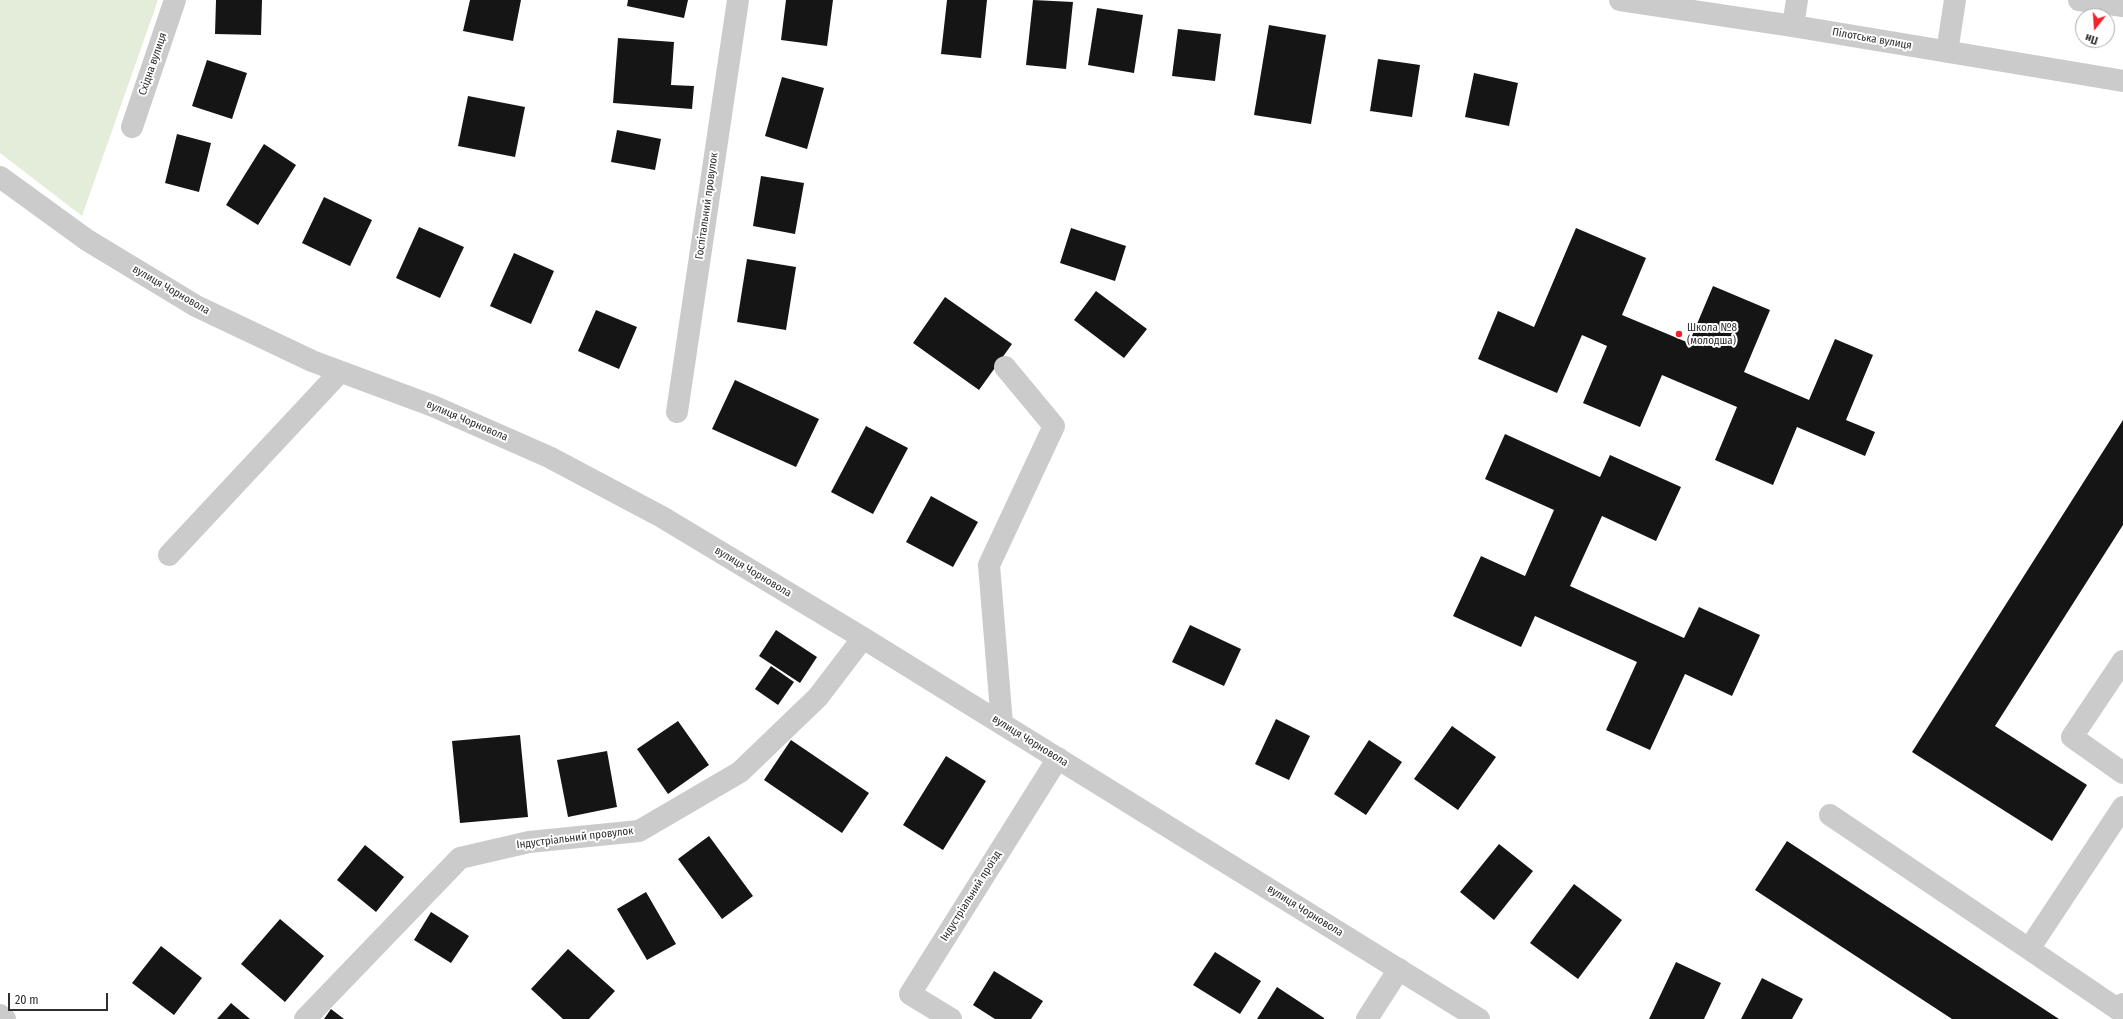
<!DOCTYPE html>
<meta charset="utf-8">
<style>
body{margin:0}
#map{position:relative;width:2123px;height:1019px;overflow:hidden;background:#fff;font-family:"Fira Sans Condensed",sans-serif}
canvas{display:block}
.north{position:absolute;left:2075px;top:8px;width:40px;height:40px;box-sizing:border-box;background:#fff;border:1px solid #ababab;border-radius:50%;rotate:197deg;font-size:11px;font-weight:700;line-height:16px;text-align:center;color:#2e2e2e}
.north::after{content:'';display:block;margin:auto;width:14px;height:18px;background:#f52029;clip-path:polygon(50% 0,100% 100%,50% 72%,0 100%)}
.scale{position:absolute;left:8px;top:993px;width:100px;height:18px;box-sizing:border-box;border:2px solid #2e2e2e;border-top:0;padding-left:5px;font-size:12px;line-height:14px;white-space:nowrap;color:#2e2e2e;-webkit-text-stroke:3px #fff;paint-order:stroke}
</style>
<div id="map">
<canvas width="2123" height="1019"></canvas>
<div class="north">Пн</div>
<div class="scale">20 m</div>
</div>
<script>
const ctx = document.querySelector('canvas').getContext('2d');
ctx.lineJoin = 'round';
function paint(path, color) { ctx.fillStyle = color; ctx.fill(path, 'evenodd'); }
const toPath = rows => new Path2D(rows.map(r => 'M' + r).join(''));
function stroke(path, color, width, dash) { ctx.strokeStyle = color; ctx.lineWidth = width; ctx.lineCap = dash ? 'butt' : 'round'; ctx.setLineDash(dash || []); ctx.stroke(path); }
function label(font, color, halo, rows, align = 'center') {
  ctx.font = font + ' "Fira Sans Condensed",sans-serif'; ctx.lineWidth = 4; ctx.setLineDash([]); ctx.textBaseline = 'middle'; ctx.strokeStyle = halo; ctx.fillStyle = color; for (const [text, x, y, turn = 0] of rows) {
    ctx.save(); ctx.translate(x, y); ctx.rotate((+turn || 0) * Math.PI / 180); ctx.textAlign = isNaN(turn) ? turn : align; if (halo) ctx.strokeText(text, 0, 0); ctx.fillText(text, 0, 0); ctx.restore();
  }
}
paint(toPath([
 [0,0,158,0,82,216,0,153]
]), '#e3edda');
paint(toPath([
 [216,0,262,0,261,35,215,34],
 [470,0,521,0,513,41,463,31],
 [628,0,688,0,684,18,627,6],
 [786,0,833,0,827,46,781,40],
 [947,0,987,0,981,58,941,54],
 [1033,0,1073,2,1066,69,1026,65],
 [1097,8,1143,15,1134,73,1088,65],
 [1269,25,1326,35,1311,124,1254,115],
 [1178,29,1221,34,1215,81,1172,76],
 [618,38,674,42,671,85,694,86,692,109,613,103],
 [1378,59,1420,65,1412,117,1370,111],
 [207,60,247,73,232,119,192,106],
 [1474,73,1518,83,1509,126,1465,117],
 [782,77,824,88,807,149,765,136],
 [468,96,525,107,515,157,458,146],
 [617,130,661,139,655,170,611,162],
 [177,134,211,143,199,192,165,183],
 [264,144,296,165,258,225,226,205],
 [761,176,804,183,795,234,753,226],
 [324,197,372,220,350,266,302,243],
 [419,227,464,247,440,298,396,278],
 [1071,228,1126,246,1115,281,1060,263],
 [1576,228,1646,258,1622,315,1689,343,1713,286,1770,310,1744,372,1809,400,1835,339,1873,355,1846,420,1875,432,1865,456,1797,427,1773,485,1715,460,1737,407,1662,375,1640,427,1583,403,1607,346,1582,335,1557,393,1478,359,1498,311,1534,327],
 [514,253,554,271,531,324,490,306],
 [747,259,796,267,786,330,737,322],
 [1096,291,1147,329,1124,358,1074,320],
 [945,297,1012,344,979,390,913,343],
 [596,310,637,327,619,369,578,351],
 [735,380,819,419,796,467,712,429],
 [2123,420,2123,525,1995,726,2087,785,2052,841,1912,752],
 [866,426,908,448,873,514,831,492],
 [1505,434,1600,477,1610,455,1681,487,1656,541,1602,516,1570,586,1684,638,1699,607,1760,635,1732,696,1685,674,1650,750,1606,730,1637,662,1535,616,1521,647,1453,616,1481,556,1525,576,1554,510,1485,479],
 [931,496,978,522,953,567,906,542],
 [1190,625,1241,649,1224,686,1172,662],
 [776,630,817,657,800,683,759,656],
 [771,666,794,682,778,705,755,689],
 [1276,719,1310,736,1289,780,1255,764],
 [678,721,709,765,668,794,637,749],
 [1452,726,1496,757,1458,810,1414,779],
 [520,735,528,817,460,823,452,741],
 [791,740,869,793,842,833,764,780],
 [1369,740,1402,762,1366,815,1334,794],
 [607,751,617,807,568,817,557,760],
 [946,756,986,781,943,850,903,825],
 [709,836,753,896,722,919,678,859],
 [1787,841,2059,1019,1952,1019,1755,890],
 [1499,844,1533,871,1494,920,1460,892],
 [365,845,404,877,376,912,337,880],
 [1574,884,1622,920,1578,979,1530,943],
 [646,892,676,944,647,960,617,909],
 [431,912,469,936,451,963,414,940],
 [280,919,324,956,285,1002,241,964],
 [161,946,202,978,174,1015,132,983],
 [568,949,615,991,589,1019,563,1019,531,989],
 [1215,952,1261,981,1240,1014,1193,985],
 [1676,962,1721,983,1704,1019,1649,1019],
 [994,971,1043,1001,1031,1019,995,1019,973,1005],
 [1762,978,1803,999,1792,1019,1741,1019],
 [1277,987,1324,1018,1324,1019,1257,1019],
 [231,1003,250,1019,217,1019],
 [331,1009,344,1019,324,1019]
]), '#151515');
stroke(toPath([
 [1620,0,1793,26,2123,81],
 [2079,0,2123,6],
 [1793,26,1797,0],
 [1947,52,1955,0],
 [132,127,175,0],
 [0,177,87,240,196,306,312,361,433,406,549,457,662,517,863,638,1479,1019],
 [677,412,738,0],
 [169,555,340,372],
 [2123,661,2072,737,2123,773],
 [1002,724,989,565,1054,426,1005,367],
 [1830,815,2029,949,2123,807],
 [2029,949,2119,1010,2123,1004],
 [0,1015,5,1019],
 [305,1019,460,858,529,842,639,831,740,772,818,697,863,638],
 [951,1019,910,994,1058,758],
 [1367,1019,1399,969]
]), '#cbcbcb', 22);
for (const [x, y, r, color] of [
 [1679,334,4,"#f52029"]
]) { const dot = new Path2D(); dot.arc(x, y, r, 0, 2 * Math.PI); ctx.fillStyle = color; ctx.fill(dot); stroke(dot, '#fff', 1.5); }
label('11px', '#2e2e2e', '#fff', [
 ["Пілотська вулиця",1872,39,10],
 ["Східна вулиця",153,64,-71],
 ["Госпітальний провулок",707,206,-82],
 ["вулиця Чорновола",171,290,30],
 ["вулиця Чорновола",467,421,23],
 ["вулиця Чорновола",753,572,31],
 ["вулиця Чорновола",1030,741,32],
 ["Індустріальний провулок",575,838,-7],
 ["Індустріальний проїзд",971,896,-58],
 ["вулиця Чорновола",1305,911,32]
]);
label('11px', '#2e2e2e', '#fff', [
 ["Школа №8",1687,328],
 ["(молодша)",1687,341]
], 'left');
</script>
